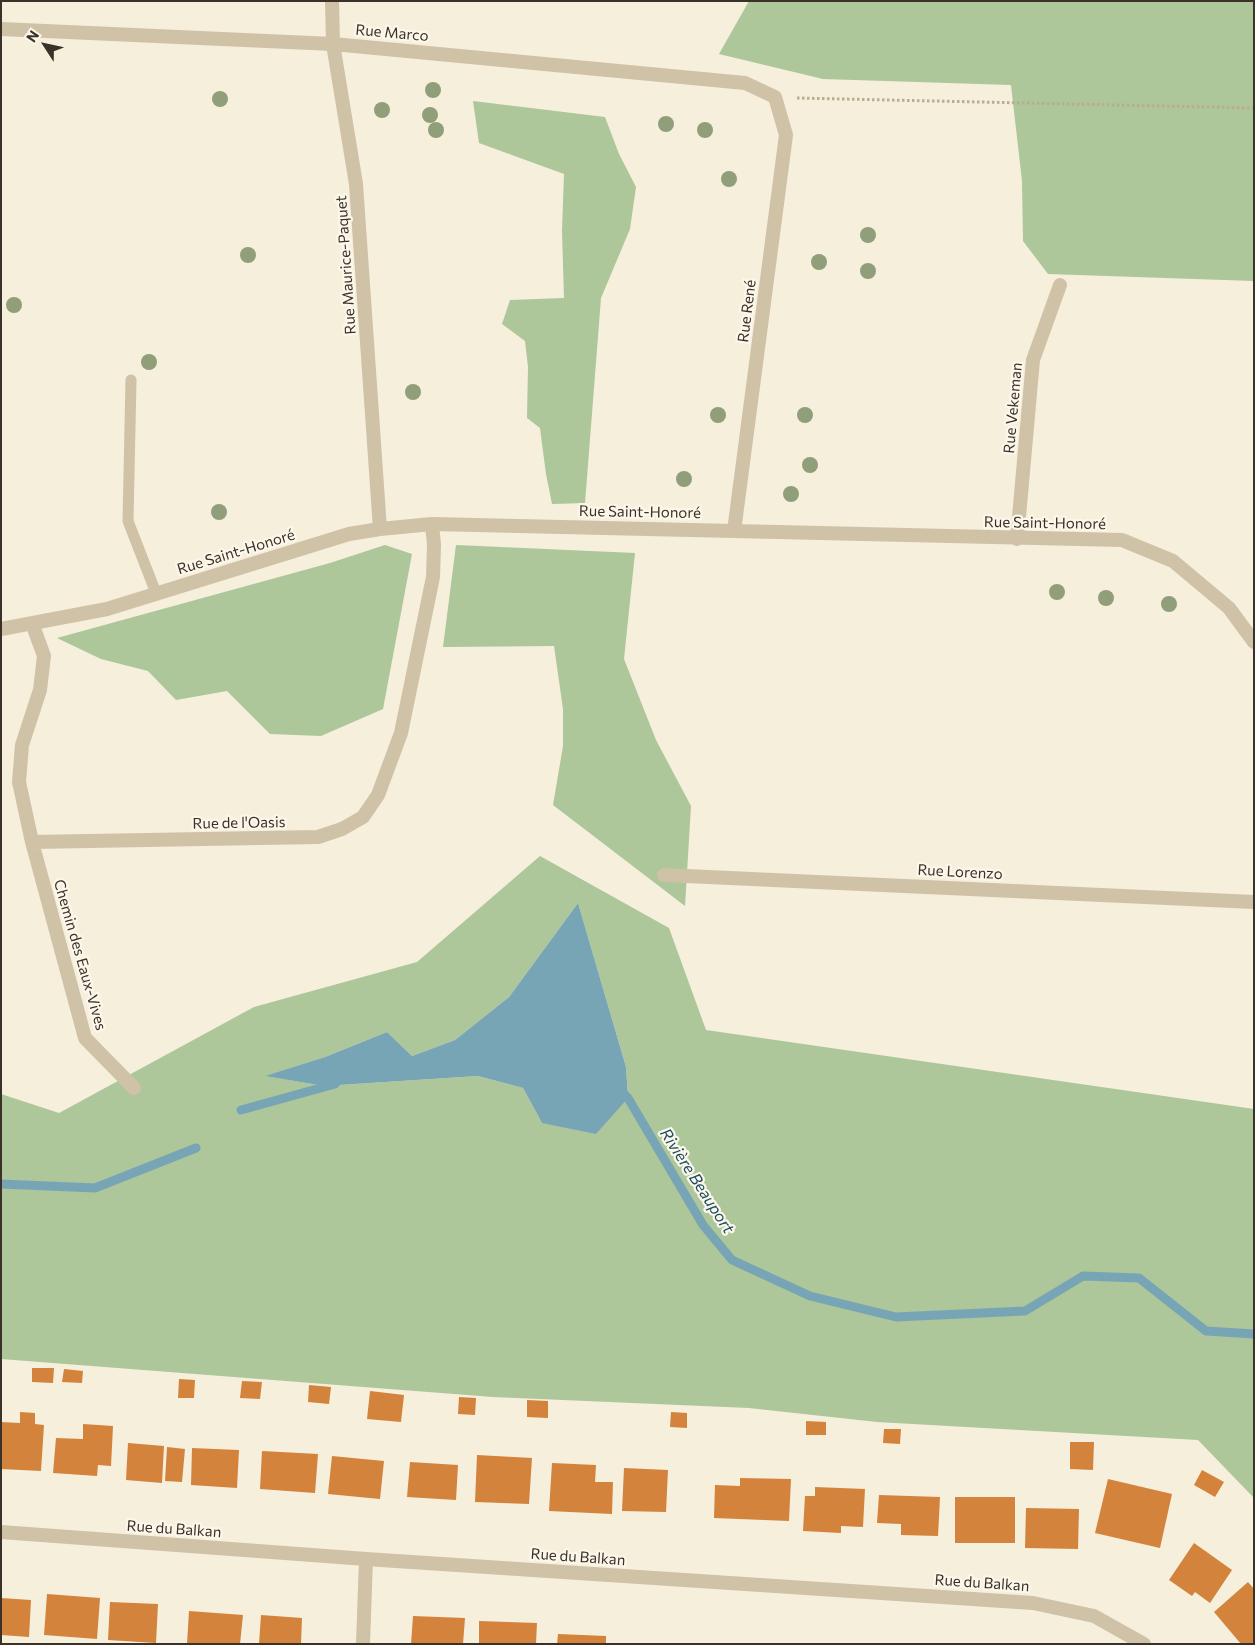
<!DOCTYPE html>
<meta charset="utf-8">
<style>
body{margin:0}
#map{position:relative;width:1255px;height:1645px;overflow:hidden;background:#f5efdc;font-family:Commissioner,sans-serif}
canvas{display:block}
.frame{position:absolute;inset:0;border:2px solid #3a3228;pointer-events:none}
.north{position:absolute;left:20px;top:20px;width:50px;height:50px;-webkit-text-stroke:4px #fcf7ea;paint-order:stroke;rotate:305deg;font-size:14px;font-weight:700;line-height:20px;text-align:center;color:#3a3228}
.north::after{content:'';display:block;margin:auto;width:18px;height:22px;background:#3a3228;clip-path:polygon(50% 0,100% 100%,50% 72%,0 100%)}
</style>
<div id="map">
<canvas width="1255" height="1645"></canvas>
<div class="frame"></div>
<div class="north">N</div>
</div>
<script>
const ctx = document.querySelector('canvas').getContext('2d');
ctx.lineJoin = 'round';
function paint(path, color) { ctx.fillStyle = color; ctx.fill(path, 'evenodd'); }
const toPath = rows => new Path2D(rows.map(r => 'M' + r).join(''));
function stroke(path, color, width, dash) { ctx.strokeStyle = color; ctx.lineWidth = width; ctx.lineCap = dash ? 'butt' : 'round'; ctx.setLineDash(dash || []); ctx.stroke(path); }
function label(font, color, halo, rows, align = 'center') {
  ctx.font = font + ' Commissioner,sans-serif'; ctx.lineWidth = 4.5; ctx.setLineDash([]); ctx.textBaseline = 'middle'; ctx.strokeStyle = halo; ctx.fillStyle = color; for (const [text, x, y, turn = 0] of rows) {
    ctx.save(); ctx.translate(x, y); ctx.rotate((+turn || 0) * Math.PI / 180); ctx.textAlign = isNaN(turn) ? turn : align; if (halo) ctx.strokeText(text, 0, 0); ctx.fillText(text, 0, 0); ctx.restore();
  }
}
paint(toPath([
 [749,1,1254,1,1254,281,1048,274,1023,241,1022,181,1011,85,823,79,719,54],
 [473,101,605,117,619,154,636,187,630,229,601,298,585,503,552,504,546,474,540,428,527,418,528,367,525,341,502,324,510,300,564,298,562,231,564,174,479,143],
 [385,545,412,554,383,709,321,736,270,734,227,691,176,700,148,671,101,659,57,638,330,563],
 [456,545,635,553,624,659,656,740,691,806,685,906,553,805,563,746,563,709,554,646,443,647],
 [540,856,669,928,706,1030,1254,1109,1254,1498,1198,1440,877,1422,749,1408,493,1397,1,1359,1,1094,59,1113,254,1007,417,962],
 [578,903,626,1067,628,1098,542,1123,523,1088,478,1076,324,1086,266,1076,325,1057,387,1032,412,1056,455,1040,509,997]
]), '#adc69a');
paint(toPath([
 [578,903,626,1067,628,1098,596,1134,542,1123,523,1088,478,1076,324,1086,265,1076,325,1057,387,1032,412,1056,455,1040,509,997]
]), '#78a5b5');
stroke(toPath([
 [620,1090,628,1098,703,1225,732,1260,810,1296,896,1317,1025,1311,1083,1276,1139,1278,1206,1331,1254,1334],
 [241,1110,335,1084],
 [1,1184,95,1188,196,1148]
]), '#78a5b5', 9);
paint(toPath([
 [32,1368,54,1368,53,1383,32,1382],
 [64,1369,83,1371,82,1383,62,1382],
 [179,1379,195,1380,194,1398,178,1398],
 [242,1381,262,1382,260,1399,240,1398],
 [309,1385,331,1387,329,1404,308,1402],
 [370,1391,404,1395,401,1422,367,1419],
 [459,1397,476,1398,475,1415,458,1414],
 [527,1400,548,1401,548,1418,527,1417],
 [20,1412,35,1413,35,1424,44,1425,41,1471,1,1469,1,1422,20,1423],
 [671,1412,687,1413,687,1428,670,1427],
 [806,1421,826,1422,826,1435,806,1435],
 [83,1424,113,1426,111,1466,98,1465,97,1476,53,1473,56,1438,83,1439],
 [884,1429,901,1429,900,1444,883,1443],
 [1070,1442,1094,1442,1093,1470,1070,1469],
 [128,1443,164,1446,162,1483,126,1480],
 [167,1447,185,1449,182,1482,165,1481],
 [192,1448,239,1450,237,1488,191,1485],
 [262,1451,318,1454,315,1493,260,1489],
 [477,1455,532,1458,529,1504,475,1502],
 [332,1456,384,1461,380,1499,328,1494],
 [410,1462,458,1465,456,1500,407,1497],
 [552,1463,596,1465,595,1482,613,1482,612,1514,549,1511],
 [624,1468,668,1470,666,1512,622,1511],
 [1202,1470,1224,1482,1215,1497,1194,1485],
 [740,1478,791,1479,789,1521,714,1518,715,1485,740,1486],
 [1108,1479,1172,1494,1160,1548,1095,1533],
 [815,1487,865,1489,863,1527,841,1526,841,1533,803,1531,805,1496,815,1496],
 [879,1495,940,1497,938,1536,901,1535,901,1524,877,1523],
 [955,1497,1015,1497,1015,1543,955,1543],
 [1026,1508,1079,1509,1078,1549,1025,1548],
 [1194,1543,1232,1570,1210,1603,1195,1592,1192,1596,1169,1580],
 [1248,1582,1254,1589,1254,1644,1241,1644,1214,1612],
 [47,1594,100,1598,97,1639,44,1635],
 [1,1598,31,1600,29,1637,1,1635],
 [110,1602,158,1604,156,1643,108,1640],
 [189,1611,243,1615,240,1644,187,1644],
 [261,1615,302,1618,301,1644,259,1644],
 [413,1616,465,1618,463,1644,411,1644],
 [479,1621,537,1623,536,1644,479,1644],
 [558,1634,606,1636,606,1644,557,1644]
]), '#d3833c');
stroke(toPath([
 [797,98,1254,108]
]), '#bbac90', 3, [2.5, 2.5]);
stroke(toPath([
 [131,380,128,521,156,593]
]), '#cfc2a6', 11);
stroke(toPath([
 [332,1,333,44,356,184,380,529],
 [1,29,333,44,745,83,775,97,786,135,734,531],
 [1017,539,1033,360,1060,285],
 [32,623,44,656,40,690,22,745,19,782,32,842,318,837,342,829,363,817,378,795,401,733,433,577,434,545,432,524],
 [1,629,107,609,349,534,380,529,432,524,1122,540,1173,561,1229,608,1254,642],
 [32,842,85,1038,134,1088],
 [664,875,1254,902],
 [1,1532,366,1559,1033,1603,1094,1616,1144,1644],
 [363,1644,366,1559]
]), '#cfc2a6', 14);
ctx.fillStyle = '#909e7a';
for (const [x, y] of [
 [433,90],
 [220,99],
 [382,110],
 [430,115],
 [666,124],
 [436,130],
 [705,130],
 [729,179],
 [868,235],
 [248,255],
 [819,262],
 [868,271],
 [14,305],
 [149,362],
 [413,392],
 [718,415],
 [805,415],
 [810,465],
 [684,479],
 [791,494],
 [219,512],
 [1057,592],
 [1106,598],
 [1169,604]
]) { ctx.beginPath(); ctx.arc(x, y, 8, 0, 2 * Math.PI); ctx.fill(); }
label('15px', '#3a3228', '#fcf7ea', [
 ["Rue Marco",392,33,5],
 ["Rue Maurice-Paquet",346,265,-94],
 ["Rue René",747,311,-83],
 ["Rue Vekeman",1013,408,-85],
 ["Rue Saint-Honoré",640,512,1],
 ["Rue Saint-Honoré",1045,523,1],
 ["Rue Saint-Honoré",236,552,-17],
 ["Rue de l'Oasis",239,823,-1],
 ["Rue Lorenzo",960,872,3],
 ["Chemin des Eaux-Vives",80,955,74],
 ["Rue du Balkan",174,1529,4],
 ["Rue du Balkan",578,1557,4],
 ["Rue du Balkan",982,1583,4]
]);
label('italic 16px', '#184c61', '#fcf7ea', [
 ["Rivière Beauport",697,1181,57]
]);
</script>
